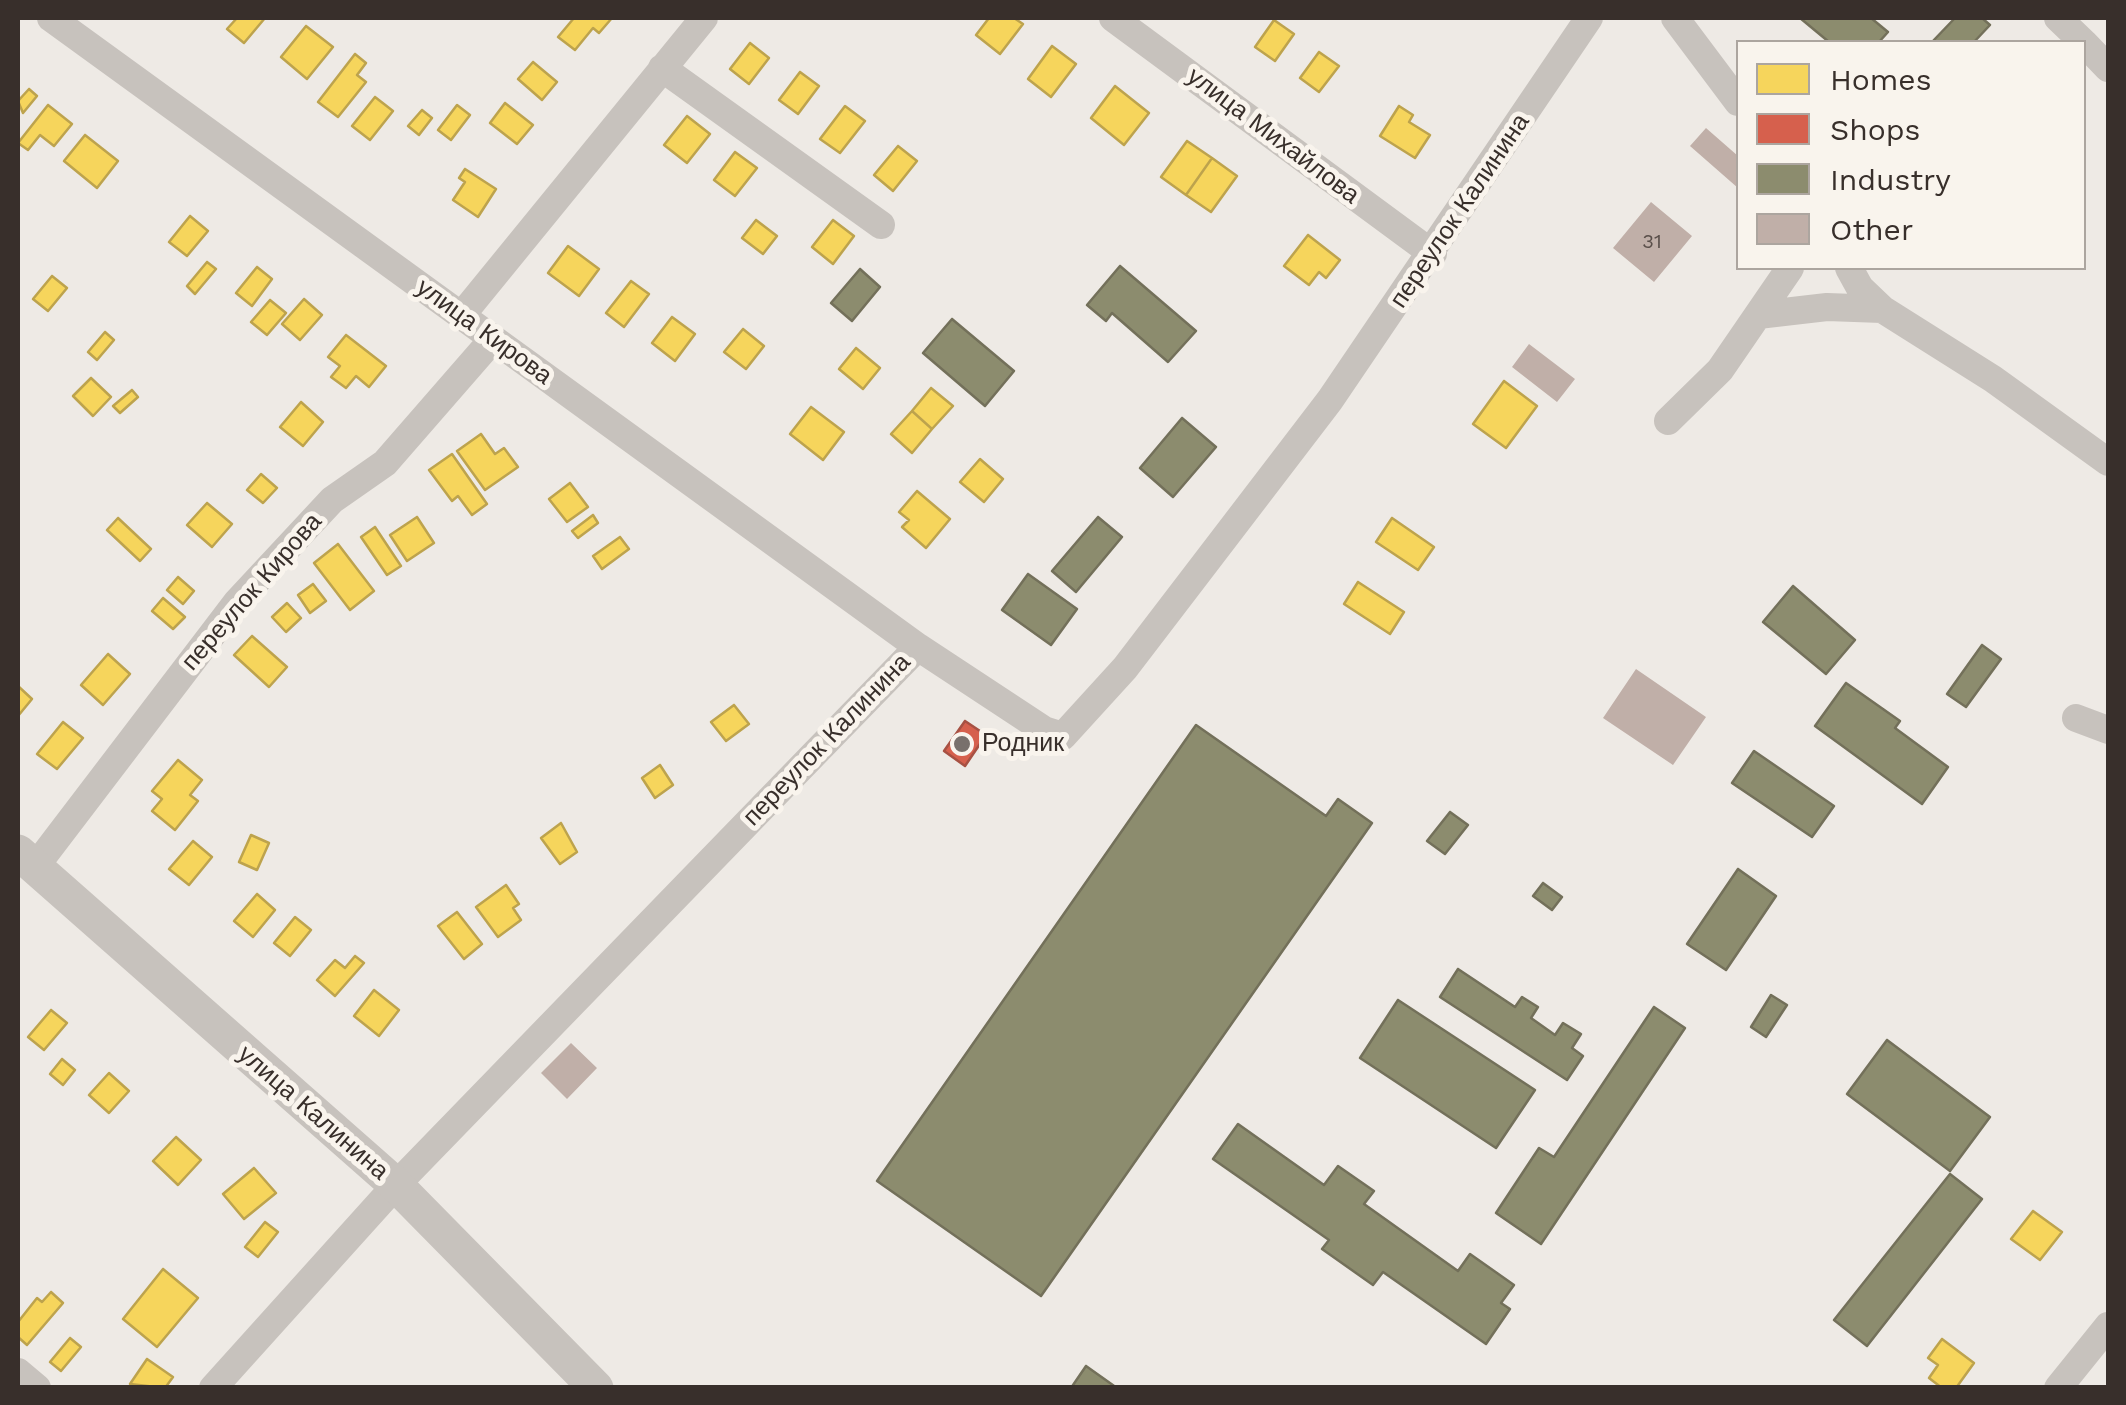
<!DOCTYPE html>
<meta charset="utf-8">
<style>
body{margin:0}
#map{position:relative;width:2126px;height:1405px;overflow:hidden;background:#eeeae5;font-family:"Work Sans",sans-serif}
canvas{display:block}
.frame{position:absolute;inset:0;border:20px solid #382f2b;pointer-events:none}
.legend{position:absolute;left:1736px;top:40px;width:350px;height:230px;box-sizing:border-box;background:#f9f4ed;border:2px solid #aca59f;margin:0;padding:12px 18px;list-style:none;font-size:30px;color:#382f2b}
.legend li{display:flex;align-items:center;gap:20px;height:50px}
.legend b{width:50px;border:2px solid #aca59f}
</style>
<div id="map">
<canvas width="2126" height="1405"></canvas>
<div class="frame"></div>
<ul class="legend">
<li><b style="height:28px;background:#f6d55c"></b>Homes</li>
<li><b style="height:28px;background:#d6604d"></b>Shops</li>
<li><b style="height:28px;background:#8c8c6e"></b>Industry</li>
<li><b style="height:28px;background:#c0afa8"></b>Other</li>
</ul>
</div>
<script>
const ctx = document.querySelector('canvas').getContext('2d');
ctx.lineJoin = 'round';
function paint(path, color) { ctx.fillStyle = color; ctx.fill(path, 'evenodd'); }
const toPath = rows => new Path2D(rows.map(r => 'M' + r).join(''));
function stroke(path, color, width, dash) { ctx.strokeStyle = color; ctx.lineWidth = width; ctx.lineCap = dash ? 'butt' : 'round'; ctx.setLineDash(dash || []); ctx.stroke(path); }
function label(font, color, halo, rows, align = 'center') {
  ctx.font = font + ' "Work Sans",sans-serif'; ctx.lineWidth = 10; ctx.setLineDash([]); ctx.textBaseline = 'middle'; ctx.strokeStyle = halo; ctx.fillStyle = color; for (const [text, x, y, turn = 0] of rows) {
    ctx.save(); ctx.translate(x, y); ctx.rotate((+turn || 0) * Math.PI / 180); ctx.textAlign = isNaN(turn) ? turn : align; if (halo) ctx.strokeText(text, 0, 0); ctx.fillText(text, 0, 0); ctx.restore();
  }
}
const homes = toPath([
 [237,18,265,18,244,43,227,29,237,18],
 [574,18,612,18,599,33,593,28,575,50,558,37,574,18],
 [989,18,1014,18,1023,24,1000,54,976,35,989,18],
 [1274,20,1294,34,1275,61,1255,47,1274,20],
 [306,26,333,47,307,79,281,57,306,26],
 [750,43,769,58,749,84,730,69,750,43],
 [1052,46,1076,64,1051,97,1028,79,1052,46],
 [1319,52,1339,66,1319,92,1300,78,1319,52],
 [355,54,366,63,357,75,366,82,338,117,318,102,355,54],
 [533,62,557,82,542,100,518,79,533,62],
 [800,72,819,86,798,114,779,100,800,72],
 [1115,86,1149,113,1124,145,1091,118,1115,86],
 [29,89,37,96,23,113,18,101,29,89],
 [375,97,393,111,370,140,352,126,375,97],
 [505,103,533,125,517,144,490,123,505,103],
 [48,105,72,124,54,146,40,135,28,150,18,143,48,105],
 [457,105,470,115,451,140,438,130,457,105],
 [845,106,865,121,840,153,820,139,845,106],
 [1399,106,1413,115,1409,122,1430,135,1415,158,1380,136,1399,106],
 [422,110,432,118,419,135,408,126,422,110],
 [687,116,710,134,687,163,664,145,687,116],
 [85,135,118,161,97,188,64,161,85,135],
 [1187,141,1212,158,1186,195,1161,177,1187,141],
 [898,146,917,161,893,191,874,175,898,146],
 [735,152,757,168,735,196,714,180,735,152],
 [1212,158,1237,176,1211,212,1186,195,1212,158],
 [465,169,496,189,478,217,453,200,465,182,459,178,465,169],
 [190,216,208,231,187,256,169,242,190,216],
 [756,220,777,236,763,254,742,238,756,220],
 [833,220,854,236,833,264,812,247,833,220],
 [1308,235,1340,260,1326,278,1319,272,1309,285,1284,266,1308,235],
 [568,246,599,269,579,296,548,273,568,246],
 [207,262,216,269,195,294,187,286,207,262],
 [257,267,272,279,252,306,236,293,257,267],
 [52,276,67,288,48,311,33,299,52,276],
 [631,281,649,294,624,327,606,313,631,281],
 [304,299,322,315,300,340,282,324,304,299],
 [270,300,286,313,267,335,251,322,270,300],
 [672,317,695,334,675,361,652,343,672,317],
 [743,329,764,346,746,369,724,352,743,329],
 [105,332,114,340,97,360,88,352,105,332],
 [346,335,386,366,369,387,356,376,346,388,331,377,340,366,328,357,346,335],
 [856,348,880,368,863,389,839,369,856,348],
 [91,378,111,397,93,416,73,396,91,378],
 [1504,381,1537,406,1506,448,1473,424,1504,381],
 [931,388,953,406,932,429,912,411,931,388],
 [132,390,138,397,120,413,113,406,132,390],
 [301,402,323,422,303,446,280,427,301,402],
 [811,407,844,432,823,460,790,434,811,407],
 [912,411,932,429,912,453,891,434,912,411],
 [481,434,495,454,504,448,518,467,485,490,457,451,481,434],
 [452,454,487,504,472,515,458,496,452,501,429,470,452,454],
 [980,459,1003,479,984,502,960,482,980,459],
 [261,474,277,488,263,503,247,490,261,474],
 [570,483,588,507,567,522,549,499,570,483],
 [917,491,950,519,926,548,902,527,909,520,899,512,917,491],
 [207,503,232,524,212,547,187,525,207,503],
 [593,515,598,523,578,538,572,531,593,515],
 [417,517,434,543,407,561,390,535,417,517],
 [118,518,151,549,140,561,107,530,118,518],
 [1392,518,1434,547,1418,570,1376,542,1392,518],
 [375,527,401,566,387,575,361,537,375,527],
 [620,537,629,549,602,569,593,556,620,537],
 [338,544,374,591,350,610,314,563,338,544],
 [178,577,194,591,183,604,167,590,178,577],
 [1358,582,1404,612,1390,634,1344,604,1358,582],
 [313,584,326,601,310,613,298,595,313,584],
 [163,598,185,617,173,629,152,611,163,598],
 [287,603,301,618,286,632,272,617,287,603],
 [252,636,287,667,269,687,234,655,252,636],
 [108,654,130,674,103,705,81,685,108,654],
 [18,686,32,699,18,716,18,686],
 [734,705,749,724,726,741,711,722,734,705],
 [63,722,83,738,57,769,37,754,63,722],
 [178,760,202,780,190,795,198,801,175,830,152,811,162,799,152,791,178,760],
 [660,765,673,785,655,798,642,778,660,765],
 [561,823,577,852,560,864,541,838,561,823],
 [251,835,269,843,257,870,239,862,251,835],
 [193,841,212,857,189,885,169,869,193,841],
 [506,885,519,904,513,908,521,920,498,937,476,907,506,885],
 [257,894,275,910,253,937,234,921,257,894],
 [457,912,482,944,464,959,438,926,457,912],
 [295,917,311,930,290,956,274,943,295,917],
 [355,956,364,963,335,996,317,980,335,960,345,968,355,956],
 [374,990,399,1010,379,1036,354,1016,374,990],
 [51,1010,67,1023,44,1050,28,1037,51,1010],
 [62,1059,75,1070,63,1085,50,1074,62,1059],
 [109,1073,129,1091,109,1113,89,1095,109,1073],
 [176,1137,201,1160,178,1185,153,1161,176,1137],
 [254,1168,276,1193,244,1219,223,1194,254,1168],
 [2033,1211,2062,1232,2040,1260,2011,1239,2033,1211],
 [265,1222,278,1232,258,1257,245,1247,265,1222],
 [163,1269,198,1298,157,1347,123,1319,163,1269],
 [51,1292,63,1303,27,1345,18,1337,18,1322,37,1298,42,1302,51,1292],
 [70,1338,81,1347,61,1371,50,1362,70,1338],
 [1942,1339,1974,1363,1956,1388,1942,1388,1929,1378,1938,1365,1928,1358,1942,1339],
 [147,1359,173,1377,165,1388,130,1384,147,1359]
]);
paint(homes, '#f6d55c');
stroke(homes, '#bda34d', 2.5);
const shops = toPath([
 [965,721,986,735,965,766,944,751,965,721]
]);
paint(shops, '#d6604d');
stroke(shops, '#a75143', 2.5);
const industry = toPath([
 [1800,18,1871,18,1888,32,1879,42,1829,42,1800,18],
 [1955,18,1982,18,1990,25,1974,42,1932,42,1955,18],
 [1120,266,1196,331,1168,362,1112,313,1106,321,1087,305,1120,266],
 [860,269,880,287,852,321,831,303,860,269],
 [952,319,1014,371,985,406,923,353,952,319],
 [1182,418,1216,447,1173,497,1140,468,1182,418],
 [1098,517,1122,537,1076,592,1052,571,1098,517],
 [1028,574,1077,609,1051,645,1002,610,1028,574],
 [1793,586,1855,640,1826,674,1763,622,1793,586],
 [1982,645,2001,659,1966,707,1947,694,1982,645],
 [1846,683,1900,721,1895,728,1948,767,1922,804,1815,726,1846,683],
 [1196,725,1326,816,1338,799,1372,823,1041,1296,877,1181,1196,725],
 [1754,751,1834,806,1812,837,1732,783,1754,751],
 [1450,812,1468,825,1445,854,1427,841,1450,812],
 [1738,869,1776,896,1726,970,1687,944,1738,869],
 [1543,883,1562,897,1552,910,1533,896,1543,883],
 [1458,969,1515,1007,1522,997,1538,1007,1531,1018,1555,1035,1563,1023,1581,1034,1572,1048,1583,1056,1567,1080,1440,997,1458,969],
 [1771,995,1787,1005,1766,1037,1751,1027,1771,995],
 [1398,1000,1535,1090,1496,1148,1360,1058,1398,1000],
 [1654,1007,1685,1028,1541,1244,1496,1213,1539,1148,1554,1157,1654,1007],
 [1887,1040,1990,1117,1950,1171,1847,1094,1887,1040],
 [1238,1124,1324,1185,1338,1166,1374,1191,1364,1204,1458,1271,1470,1254,1514,1285,1501,1303,1510,1309,1486,1344,1383,1272,1373,1285,1322,1249,1329,1240,1213,1159,1238,1124],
 [1950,1174,1982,1199,1867,1346,1834,1320,1950,1174],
 [1086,1366,1117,1388,1071,1388,1086,1366]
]);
paint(industry, '#8c8c6e');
stroke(industry, '#73705a', 2.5);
paint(toPath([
 [1706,128,1738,156,1738,188,1690,146],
 [1651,202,1692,236,1654,282,1613,248],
 [1529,344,1575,379,1557,402,1512,367],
 [1636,669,1706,717,1673,765,1603,718],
 [571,1043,597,1068,567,1099,541,1073]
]), '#c0afa8');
stroke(toPath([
 [51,18,918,647],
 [1113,18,1433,254],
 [1675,18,1738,102],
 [2058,18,2083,42],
 [2084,43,2108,68],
 [662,68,881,225],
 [1849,268,1860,288,1882,309,1993,379,2108,462],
 [1758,315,1827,307,1882,309],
 [461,316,704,18],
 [1668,421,1720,370,1790,268],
 [2076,718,2108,730],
 [35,867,237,602,332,500,385,463,493,339],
 [18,1372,37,1388],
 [213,1388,396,1185,918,647,1044,730,1063,736,1125,668,1330,400,1589,18],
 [2058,1388,2108,1326]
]), '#c7c2bd', 28);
stroke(toPath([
 [18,852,396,1185,596,1388]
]), '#c7c2bd', 35);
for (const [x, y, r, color] of [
 [962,744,10,"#78706c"]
]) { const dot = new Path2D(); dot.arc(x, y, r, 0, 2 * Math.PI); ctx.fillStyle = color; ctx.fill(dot); stroke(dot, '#f9f4ed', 4); }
label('20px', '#5a4f4a', null, [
 ["31",1652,242]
]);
label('25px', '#382f2b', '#f9f4ed', [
 ["улица Михайлова",1273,136,37],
 ["переулок Калинина",1460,211,-56],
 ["улица Кирова",484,332,36],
 ["переулок Кирова",252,592,-49],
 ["переулок Калинина",827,740,-46],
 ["улица Калинина",313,1113,41]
]);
label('25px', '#382f2b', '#f9f4ed', [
 ["Родник",982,744]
], 'left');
</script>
